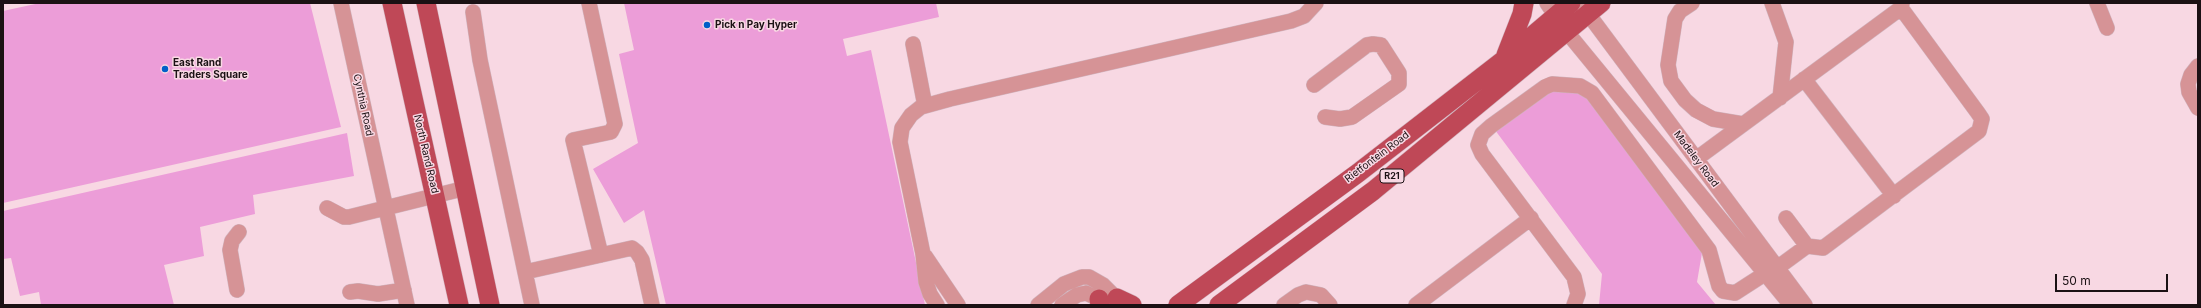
<!DOCTYPE html>
<style>
body{margin:0}
#map{position:relative;width:2201px;height:308px;overflow:hidden;background:#f8d8e3;font-family:Inter,sans-serif}
canvas{display:block}
.frame{position:absolute;inset:0;border:4px solid #1b1114;pointer-events:none}
.scale{position:absolute;left:2055px;top:274px;width:113px;height:18px;box-sizing:border-box;border:2px solid #1b1114;border-top:0;padding-left:5px;font-size:12px;line-height:14px;white-space:nowrap;color:#1b1114;-webkit-text-stroke:3px #f8d8e3;paint-order:stroke}
</style>
<div id="map">
<canvas width="2201" height="308"></canvas>
<div class="frame"></div>
<div class="scale">50 m</div>
</div>
<script>
const ctx = document.querySelector('canvas').getContext('2d');
ctx.lineJoin = 'round';
function paint(path, color) { ctx.fillStyle = color; ctx.fill(path, 'evenodd'); }
const toPath = rows => new Path2D(rows.map(r => 'M' + r).join(''));
function stroke(path, color, width, dash) { ctx.strokeStyle = color; ctx.lineWidth = width; ctx.lineCap = dash ? 'butt' : 'round'; ctx.setLineDash(dash || []); ctx.stroke(path); }
function label(font, color, halo, rows, align = 'center') {
  ctx.font = font + ' Inter,sans-serif'; ctx.lineWidth = 3; ctx.setLineDash([]); ctx.textBaseline = 'middle'; ctx.strokeStyle = halo; ctx.fillStyle = color; for (const [text, x, y, turn = 0] of rows) {
    ctx.save(); ctx.translate(x, y); ctx.rotate((+turn || 0) * Math.PI / 180); ctx.textAlign = isNaN(turn) ? turn : align; if (halo) ctx.strokeText(text, 0, 0); ctx.fillText(text, 0, 0); ctx.restore();
  }
}
paint(toPath([
 [40,3,310,3,341,127,3,203,3,11],
 [624,3,936,3,939,17,843,39,847,56,871,50,925,305,666,305,644,210,624,223,593,169,638,143,619,54,634,50],
 [1556,85,1589,92,1703,247,1697,282,1716,305,1599,305,1602,274,1495,130],
 [347,133,354,176,253,195,255,214,200,227,204,256,164,265,174,305,41,305,39,292,20,296,11,258,3,259,3,211]
]), '#ec9dd8');
const minor = toPath([
 [341,3,407,305],
 [589,3,615,124,611,132,573,140,601,255],
 [1547,3,1566,31,1791,305],
 [1580,3,1805,305],
 [1692,3,1680,11,1675,19,1668,65,1671,81,1685,100,1696,110,1713,119,1743,124],
 [1772,3,1786,42,1780,98],
 [2097,3,2107,28],
 [473,12,480,60,532,305],
 [913,44,925,106],
 [2198,66,2191,75,2188,84,2189,92,2198,108],
 [1804,79,1894,196],
 [1314,85,1367,45,1373,44,1381,45,1399,73,1399,84,1352,117,1340,119,1325,117],
 [1696,159,1901,8],
 [327,208,344,217,349,217,466,188],
 [1786,218,1807,246,1823,248,1979,131,1982,119,1978,113,1901,8,1902,3],
 [925,256,958,305],
 [1777,268,1807,246],
 [525,272,632,248,637,252,642,260,652,305],
 [237,290,230,250,232,241,239,232],
 [350,292,358,291,378,294,404,290],
 [937,305,930,294,926,282,923,254,900,142,902,128,911,115,921,107,950,99,1291,21,1304,16,1316,3],
 [1038,305,1064,284,1082,277,1089,277,1103,285,1123,305],
 [1062,305,1077,295,1086,293,1099,299,1103,305],
 [1284,305,1298,295,1306,292,1321,295,1330,305],
 [1416,305,1531,218],
 [1574,305,1578,294,1574,277,1482,154,1478,145,1482,134,1491,126,1545,87,1552,84,1580,86,1592,93,1709,250,1719,286,1723,291,1735,293,1766,273]
]);
const major = toPath([
 [392,3,459,305],
 [426,3,490,305],
 [1506,55,1522,14,1524,3],
 [1117,298,1132,305],
 [1099,299,1100,305],
 [1178,305,1358,173,1505,59,1571,3],
 [1219,305,1373,191,1601,3]
]);
stroke(minor, '#d0b4be', 16);
stroke(major, '#d0b4be', 20);
stroke(minor, '#d69396', 15);
stroke(major, '#bf4857', 19);
for (const [x, y, r, color] of [
 [707,25,4,"#005fc8"],
 [165,69,4,"#005fc8"]
]) { const dot = new Path2D(); dot.arc(x, y, r, 0, 2 * Math.PI); ctx.fillStyle = color; ctx.fill(dot); stroke(dot, '#f8d8e3', 1.5); }
for (const [x, y, w] of [
 [1392,176,24]
]) { const box = new Path2D(); box.roundRect(x - w / 2, y - 7, w, 14, 3); ctx.fillStyle = '#f8d8e3'; ctx.fill(box); stroke(box, '#1b1114', 1); }
label('bold 9px', '#1b1114', null, [
 ["R21",1392,176]
]);
label('bold 10px', '#1b1114', '#f8d8e3', [
 ["Pick n Pay Hyper",715,25],
 ["East Rand",173,63],
 ["Traders Square",173,75]
], 'left');
label('10px', '#1b1114', '#f8d8e3', [
 ["Cynthia Road",363,105,78],
 ["North Rand Road",426,154,77],
 ["Rietfontein Road",1377,157,-37],
 ["Madeley Road",1696,159,53]
]);
</script>
